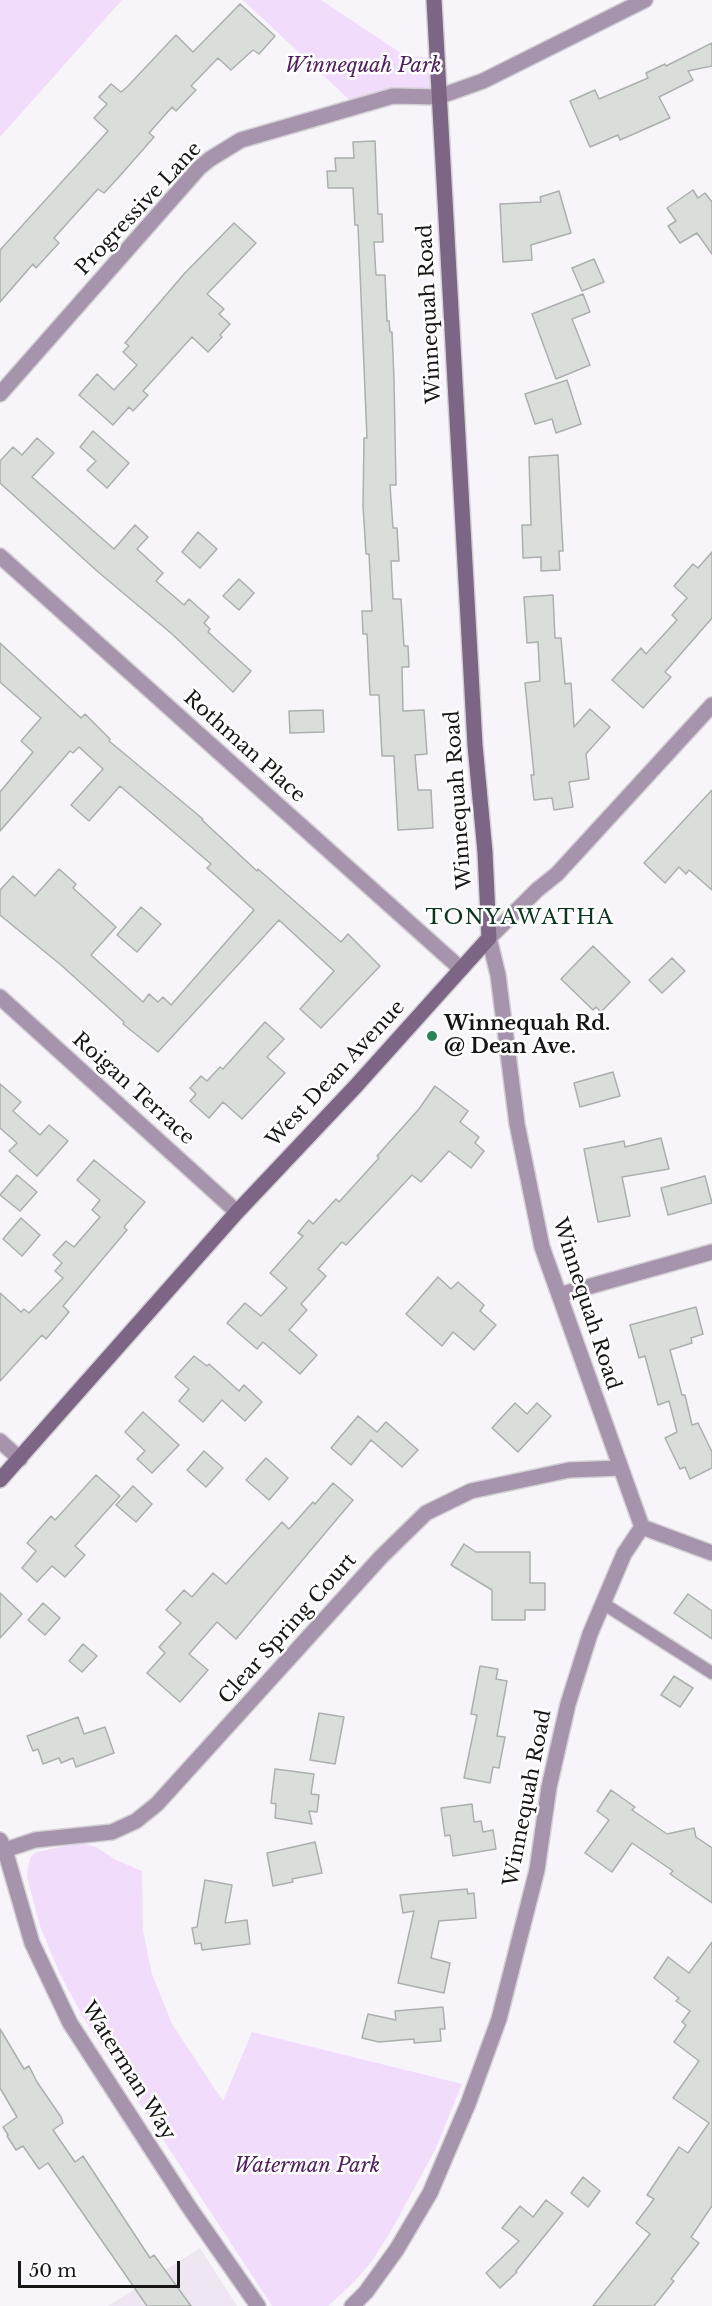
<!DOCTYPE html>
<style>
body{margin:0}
#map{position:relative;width:712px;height:2306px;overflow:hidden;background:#f8f5fa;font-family:"Libre Baskerville",serif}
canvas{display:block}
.scale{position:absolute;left:18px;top:2261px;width:162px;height:27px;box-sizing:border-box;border:3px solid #171617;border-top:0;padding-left:8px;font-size:18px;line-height:21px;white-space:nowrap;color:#171617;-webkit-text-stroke:4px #fff;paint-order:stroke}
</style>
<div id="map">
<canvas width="712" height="2306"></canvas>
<div class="scale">50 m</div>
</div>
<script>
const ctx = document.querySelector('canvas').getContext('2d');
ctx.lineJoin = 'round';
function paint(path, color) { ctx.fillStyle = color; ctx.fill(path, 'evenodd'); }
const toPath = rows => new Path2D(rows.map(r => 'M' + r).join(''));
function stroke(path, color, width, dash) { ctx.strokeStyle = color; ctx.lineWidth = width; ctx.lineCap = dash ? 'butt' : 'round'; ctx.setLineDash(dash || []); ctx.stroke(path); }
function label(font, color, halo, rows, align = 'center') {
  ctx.font = font + ' "Libre Baskerville",serif'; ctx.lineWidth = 5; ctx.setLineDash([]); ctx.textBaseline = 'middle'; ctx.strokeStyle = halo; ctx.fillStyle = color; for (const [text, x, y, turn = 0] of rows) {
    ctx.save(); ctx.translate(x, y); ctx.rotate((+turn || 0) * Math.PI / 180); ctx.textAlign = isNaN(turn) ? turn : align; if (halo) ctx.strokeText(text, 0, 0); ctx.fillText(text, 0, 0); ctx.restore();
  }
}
paint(toPath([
 [200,2248,237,2306,108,2306]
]), '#eee6f1');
paint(toPath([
 [0,0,122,0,0,137],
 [243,0,321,0,404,55,436,59,438,97,357,107],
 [82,1843,96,1847,116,1860,142,1871,143,1931,152,1974,172,2024,223,2101,252,2032,462,2084,435,2150,391,2231,372,2261,355,2281,328,2306,272,2306,83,2017,60,1974,40,1926,27,1877,28,1868,30,1858,36,1852]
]), '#f2dcfb');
const building = toPath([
 [240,4,275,36,259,54,253,50,231,70,218,58,191,86,196,90,176,111,172,107,149,133,154,137,118,178,104,193,98,189,54,238,59,243,36,268,33,264,0,302,0,250,108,131,94,118,107,104,99,97,111,84,121,92,127,87,176,35,193,52,240,4],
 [712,43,712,66,688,71,693,80,659,97,670,118,620,140,618,135,590,147,570,101,595,90,599,99,648,78,646,73,665,64,666,66,712,43],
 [375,141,378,214,382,214,383,242,374,242,376,275,385,275,387,321,389,321,390,332,392,332,394,379,396,485,390,485,393,528,397,528,399,561,391,561,393,599,401,599,404,646,408,646,409,667,402,667,403,711,424,710,427,754,415,755,418,790,431,790,433,828,398,830,394,756,382,756,379,695,370,695,367,634,363,634,362,611,372,611,369,554,366,554,363,506,364,438,367,438,358,225,355,225,353,188,328,188,327,171,336,171,335,158,354,158,353,142,375,141],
 [693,190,698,198,705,193,712,202,712,254,697,233,680,243,668,226,676,221,667,208,693,190],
 [559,191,571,233,531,245,532,260,503,262,500,204,541,202,540,197,559,191],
 [234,223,256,243,207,294,224,309,219,314,230,324,220,335,222,337,208,352,192,337,143,391,148,395,133,411,129,407,113,425,79,395,97,374,114,390,137,365,123,352,129,346,125,343,184,274,234,223],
 [594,259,604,282,582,291,572,268,594,259],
 [583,294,590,312,572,319,590,365,556,379,532,314,583,294],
 [567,380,581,424,556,433,552,419,535,424,525,394,567,380],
 [93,431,129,463,107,488,87,470,96,461,80,447,93,431],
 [37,438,54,453,32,477,114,549,135,525,148,537,137,549,163,573,156,581,184,605,189,599,209,617,204,623,210,629,208,632,251,671,233,692,172,634,97,571,0,483,0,461,13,447,22,455,37,438],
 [558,455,563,551,559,551,560,570,541,571,541,557,523,558,522,525,531,525,529,457,558,455],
 [198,532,217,549,200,568,182,552,198,532],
 [712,552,712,618,665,672,671,677,643,708,612,680,641,648,646,654,677,620,672,615,687,598,674,586,693,564,698,568,712,552],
 [239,579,254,593,239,610,223,596,239,579],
 [553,595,555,638,561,638,565,684,571,683,574,727,590,709,610,727,586,754,589,779,569,782,573,807,554,810,552,798,534,800,531,775,534,775,525,683,540,681,538,642,527,643,524,597,553,595],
 [0,643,81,718,85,714,110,739,109,741,203,819,202,820,257,871,258,869,341,942,348,934,380,966,321,1028,300,1009,334,971,279,920,158,1052,123,1024,124,1022,61,965,0,915,0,890,13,876,35,896,59,869,76,884,73,888,116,927,91,955,143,1002,149,994,158,1002,163,997,171,1005,254,910,207,868,211,864,120,786,89,821,71,805,103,769,79,747,73,753,70,751,0,831,0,792,33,752,21,741,41,718,0,682,0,643],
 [323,710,324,732,290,733,289,711,323,710],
 [712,790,712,890,689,870,686,874,679,867,665,883,644,863,712,790],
 [141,907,161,924,137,952,117,935,141,907],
 [593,946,630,982,601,1012,596,1007,593,1010,561,979,593,946],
 [672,958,685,971,662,993,649,980,672,958],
 [265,1022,284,1039,267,1057,285,1073,242,1119,223,1102,209,1118,190,1101,196,1094,190,1088,201,1076,207,1081,220,1067,223,1069,265,1022],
 [613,1072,620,1096,580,1107,574,1083,613,1072],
 [0,1084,21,1102,13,1111,40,1135,49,1125,68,1141,37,1176,9,1151,17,1143,0,1128,0,1084],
 [435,1086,468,1111,460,1122,479,1137,475,1143,484,1151,471,1168,449,1151,421,1182,412,1175,346,1245,342,1242,318,1269,326,1276,301,1304,307,1310,289,1330,317,1355,300,1374,263,1342,257,1349,227,1323,245,1303,261,1316,287,1288,270,1273,303,1236,298,1233,309,1220,313,1224,336,1199,339,1202,379,1158,377,1156,419,1109,435,1086],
 [661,1138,669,1169,622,1177,630,1216,598,1222,584,1149,624,1141,625,1147,661,1138],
 [94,1160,145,1202,124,1227,127,1230,63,1306,69,1312,46,1339,42,1335,0,1381,0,1293,21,1312,24,1309,29,1313,63,1278,55,1271,62,1263,53,1255,66,1241,74,1247,100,1217,92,1210,100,1200,77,1180,94,1160],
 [17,1175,37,1192,20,1211,0,1195,17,1175],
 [705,1176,712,1203,668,1215,661,1188,705,1176],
 [21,1218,40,1235,22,1256,3,1239,21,1218],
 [438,1277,451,1289,458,1282,484,1305,480,1311,496,1325,474,1350,453,1332,442,1346,406,1314,438,1277],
 [696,1307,703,1334,691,1338,692,1343,670,1350,682,1395,685,1395,692,1425,698,1423,712,1452,712,1468,690,1479,685,1467,680,1469,665,1438,677,1432,669,1401,658,1405,645,1356,639,1358,630,1325,696,1307],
 [194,1356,207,1366,209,1364,239,1391,244,1385,262,1402,245,1421,222,1400,203,1422,179,1401,189,1389,175,1377,194,1356],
 [515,1403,527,1414,537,1403,551,1416,518,1452,492,1428,515,1403],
 [143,1412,179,1445,152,1473,137,1459,145,1451,125,1432,143,1412],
 [358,1416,377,1432,386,1422,418,1450,402,1467,371,1440,351,1465,331,1448,358,1416],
 [204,1451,223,1468,206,1487,187,1470,204,1451],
 [266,1458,288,1478,269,1500,246,1480,266,1458],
 [96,1475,120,1496,75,1546,85,1555,65,1577,52,1566,37,1582,22,1568,36,1551,27,1543,51,1516,55,1520,96,1475],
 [333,1483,353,1500,236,1639,217,1622,189,1654,208,1670,180,1702,147,1673,165,1653,159,1647,181,1623,166,1610,184,1590,192,1597,213,1573,226,1584,282,1522,289,1529,313,1502,315,1504,333,1483],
 [133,1486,152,1504,136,1522,116,1505,133,1486],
 [464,1544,476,1552,530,1552,530,1583,545,1583,545,1610,525,1610,525,1620,492,1620,492,1590,451,1565,464,1544],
 [0,1593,22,1614,0,1638,0,1593],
 [688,1594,712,1611,712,1639,674,1613,688,1594],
 [43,1603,60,1618,45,1635,28,1620,43,1603],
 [83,1644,97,1656,82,1672,69,1661,83,1644],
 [480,1666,498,1669,496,1679,507,1681,497,1736,505,1737,499,1768,493,1767,490,1783,464,1778,477,1715,471,1714,480,1666],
 [674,1676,693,1688,680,1707,661,1695,674,1676],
 [319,1713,344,1717,335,1764,310,1760,319,1713],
 [78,1717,84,1734,105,1727,114,1753,76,1767,73,1758,61,1763,59,1758,43,1764,38,1749,33,1751,27,1736,78,1717],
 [275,1769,314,1774,311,1794,319,1795,317,1812,309,1811,312,1824,275,1818,276,1804,271,1803,275,1769],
 [611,1790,635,1807,632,1810,667,1834,694,1828,696,1837,712,1848,712,1903,670,1874,673,1871,632,1843,612,1872,585,1853,609,1820,597,1811,611,1790],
 [472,1804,474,1822,481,1821,483,1832,493,1830,496,1849,453,1856,450,1835,445,1836,441,1808,472,1804],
 [315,1842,322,1873,292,1879,293,1882,273,1886,267,1853,315,1842],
 [205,1880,232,1885,225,1923,247,1920,250,1944,202,1950,201,1943,195,1944,192,1928,197,1927,205,1880],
 [467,1889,468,1894,474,1893,476,1918,439,1921,431,1958,450,1963,444,1993,398,1983,414,1911,403,1913,400,1895,467,1889],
 [712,1942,712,2206,691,2237,699,2243,671,2279,674,2281,654,2306,593,2306,650,2234,636,2223,654,2199,647,2195,679,2147,688,2153,709,2123,673,2098,699,2061,674,2042,686,2025,682,2022,690,2011,676,2001,679,1998,654,1978,668,1957,689,1973,712,1942],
 [443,2007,445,2029,440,2029,441,2041,414,2043,414,2039,379,2042,362,2038,368,2014,396,2020,395,2011,443,2007],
 [0,2029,24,2069,29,2066,37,2082,61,2117,63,2123,53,2130,75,2162,83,2156,150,2258,154,2255,191,2306,147,2306,48,2163,39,2169,23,2146,16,2150,7,2136,8,2135,3,2127,17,2117,0,2088,0,2029],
 [583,2177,600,2191,588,2207,571,2193,583,2177],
 [546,2200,563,2213,516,2271,517,2272,500,2288,486,2273,519,2241,502,2228,520,2206,533,2217,546,2200]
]);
paint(building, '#dadedb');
stroke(building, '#abb0ad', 1.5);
const lane = toPath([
 [604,1604,712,1673]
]);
const street = toPath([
 [0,394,199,168,210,159,241,140,393,96,438,97,483,81,645,0],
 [0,556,461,969],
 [0,997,237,1212],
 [559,1295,712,1252],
 [0,1441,20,1459],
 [642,1527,712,1553],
 [0,1840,5,1850,32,1943,70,2023,189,2207,258,2306],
 [5,1850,35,1840,112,1832,136,1821,157,1804,381,1557,426,1513,471,1491,569,1470,620,1468],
 [352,2306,366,2292,397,2249,430,2193,468,2104,499,2019,537,1870,549,1787,568,1704,590,1634,624,1554,642,1527,542,1247,517,1124,498,975,489,938,537,890,557,874,712,705]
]);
const secondary = toPath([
 [0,1480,237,1212,355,1087,489,938,485,852,475,745,434,0]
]);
stroke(lane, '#d4d1d6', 15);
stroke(street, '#d4d1d6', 18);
stroke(secondary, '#d4d1d6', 18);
stroke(lane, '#a594ab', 12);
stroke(street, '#a594ab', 15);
stroke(secondary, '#7d6586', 15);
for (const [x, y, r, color] of [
 [432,1036,6,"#2b8255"]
]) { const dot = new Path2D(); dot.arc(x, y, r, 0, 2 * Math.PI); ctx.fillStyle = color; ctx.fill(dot); stroke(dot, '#fff', 2); }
label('italic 20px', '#502060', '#fff', [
 ["Winnequah Park",363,66],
 ["Waterman Park",307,2166]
]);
label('20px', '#171617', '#fff', [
 ["Progressive Lane",139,209,-47],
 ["Winnequah Road",430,314,-93],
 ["Rothman Place",244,747,42],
 ["Winnequah Road",459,800,-94],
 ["West Dean Avenue",336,1074,-47],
 ["Roigan Terrace",133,1089,42],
 ["Winnequah Road",586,1304,72],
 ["Clear Spring Court",288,1629,-48],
 ["Winnequah Road",528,1798,-79],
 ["Waterman Way",128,2071,58]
]);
label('bold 20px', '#171617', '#fff', [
 ["Winnequah Rd.",444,1024],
 ["@ Dean Ave.",444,1047]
], 'left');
ctx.letterSpacing = '1.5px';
label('21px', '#0c3620', '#fff', [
 ["TONYAWATHA",520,918]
]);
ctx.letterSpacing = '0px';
</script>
